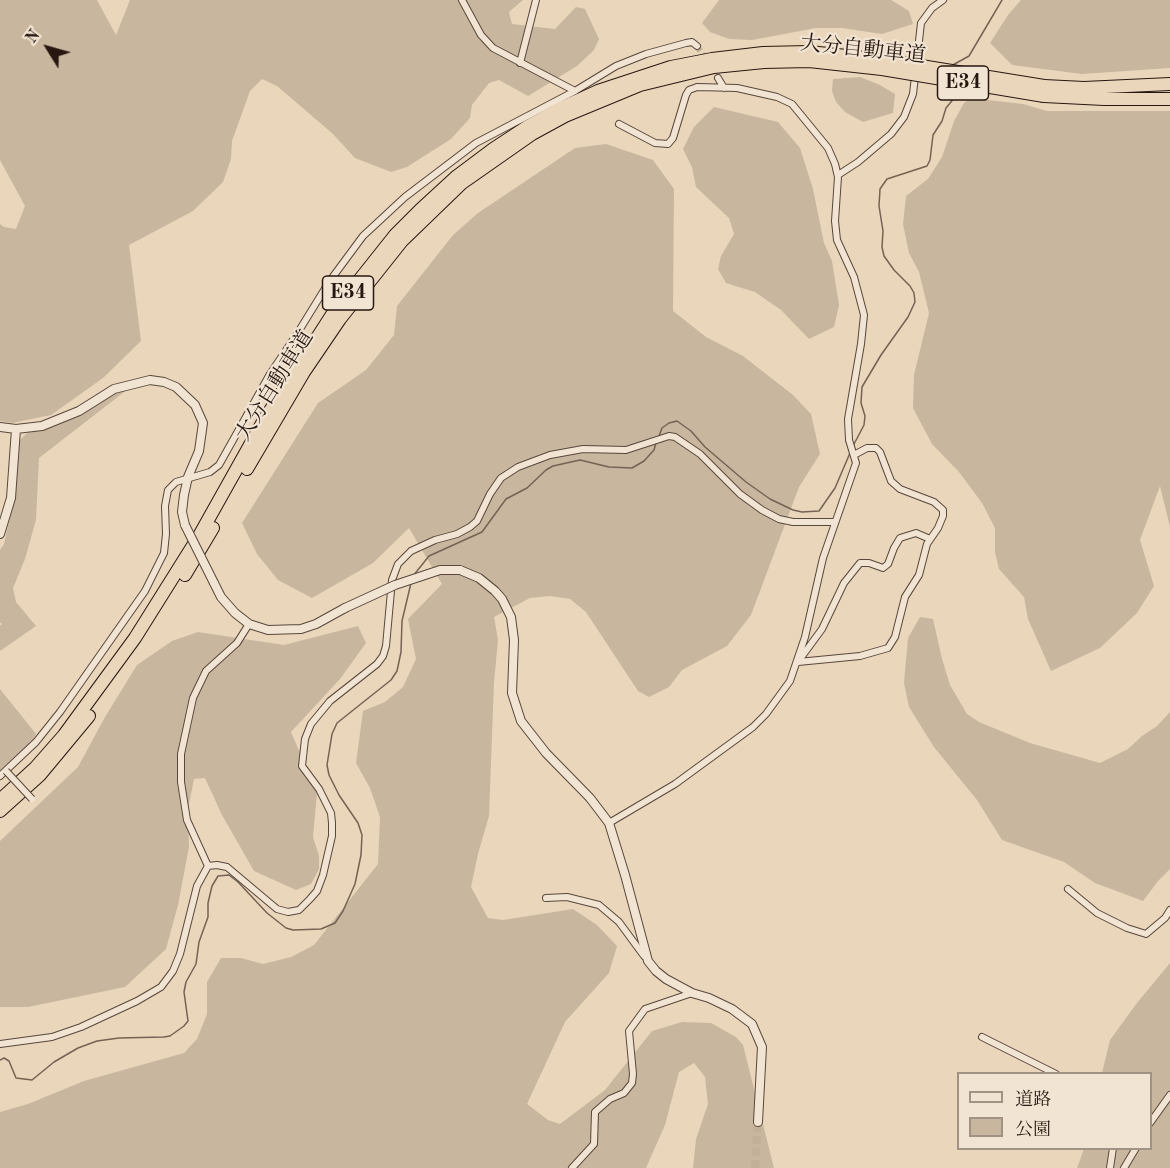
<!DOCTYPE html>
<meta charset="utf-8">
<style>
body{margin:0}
#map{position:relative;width:1170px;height:1168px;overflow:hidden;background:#ead6bb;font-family:"Old Standard TT","Noto Serif JP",serif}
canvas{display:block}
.legend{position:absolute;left:957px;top:1072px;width:195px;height:78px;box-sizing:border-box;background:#f1e4d3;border:2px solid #a09285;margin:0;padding:8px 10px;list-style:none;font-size:18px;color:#271710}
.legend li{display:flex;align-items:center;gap:12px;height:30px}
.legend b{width:30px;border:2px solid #a09285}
.north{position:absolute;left:18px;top:18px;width:60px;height:60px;-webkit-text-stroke:4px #f1e4d3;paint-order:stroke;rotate:307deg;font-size:16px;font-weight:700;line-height:24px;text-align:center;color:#271710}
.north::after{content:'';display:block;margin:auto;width:21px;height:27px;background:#271710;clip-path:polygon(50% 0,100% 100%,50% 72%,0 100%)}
</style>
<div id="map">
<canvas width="1170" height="1168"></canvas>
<ul class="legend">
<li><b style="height:8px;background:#f1e4d3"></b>道路</li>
<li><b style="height:16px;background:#c9b69e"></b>公園</li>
</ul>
<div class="north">N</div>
</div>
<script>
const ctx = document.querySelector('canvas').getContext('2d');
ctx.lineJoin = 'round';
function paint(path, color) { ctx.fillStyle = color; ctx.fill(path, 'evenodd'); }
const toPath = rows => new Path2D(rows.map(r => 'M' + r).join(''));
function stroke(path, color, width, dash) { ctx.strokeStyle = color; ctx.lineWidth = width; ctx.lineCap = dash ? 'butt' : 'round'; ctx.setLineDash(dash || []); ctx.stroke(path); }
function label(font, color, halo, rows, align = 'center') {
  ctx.font = font + ' "Old Standard TT","Noto Serif JP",serif'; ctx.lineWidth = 4.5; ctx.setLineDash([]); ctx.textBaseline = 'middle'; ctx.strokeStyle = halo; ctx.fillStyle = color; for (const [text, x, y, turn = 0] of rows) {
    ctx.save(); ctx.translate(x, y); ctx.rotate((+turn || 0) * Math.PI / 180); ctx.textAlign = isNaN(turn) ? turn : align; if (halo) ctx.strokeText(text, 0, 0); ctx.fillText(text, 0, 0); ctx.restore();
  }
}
paint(toPath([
 [0,0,97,0,116,35,130,0,523,0,509,12,512,24,555,29,576,7,585,9,599,39,594,50,577,66,528,96,499,80,489,83,472,105,470,118,451,139,407,167,391,172,355,158,332,133,277,86,262,79,250,91,232,141,231,159,223,182,193,211,129,245,141,341,103,378,51,415,12,423,0,421,0,224,4,227,16,229,25,206,0,160],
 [719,0,891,0,909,11,913,24,882,34,842,28,816,28,752,40,729,39,710,32,702,23],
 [1021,0,1170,0,1170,68,1082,74,1012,65,990,43,1008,15],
 [860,77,880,85,895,94,893,113,863,122,845,112,836,102,832,91,833,79],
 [970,98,1023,104,1047,111,1170,111,1170,527,1160,486,1140,540,1154,586,1137,613,1100,648,1051,671,1028,619,1024,597,999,569,995,552,995,528,982,503,959,472,932,444,913,408,914,375,929,313,919,272,909,253,903,224,906,196,928,179,942,157,954,121,964,103],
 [714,107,778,122,800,148,813,189,824,243,832,261,839,305,834,327,809,339,781,310,755,292,726,283,718,269,721,256,734,234,729,218,696,187,692,167,683,149,694,127],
 [606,144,653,160,674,189,673,311,706,337,743,356,793,395,811,414,820,454,799,487,751,615,727,646,682,670,669,687,649,697,638,691,586,612,570,599,550,596,530,598,494,617,498,640,494,682,489,816,478,854,471,887,488,918,503,920,573,909,597,925,617,946,609,973,565,1022,527,1104,548,1120,560,1124,605,1090,652,1031,682,1022,711,1023,736,1037,743,1045,774,1168,693,1168,696,1139,708,1104,705,1077,694,1063,679,1072,665,1125,646,1168,0,1168,0,1112,28,1104,84,1081,184,1053,197,1039,207,1014,207,982,221,958,241,958,263,964,291,957,314,945,378,864,380,817,370,788,356,763,363,711,385,702,403,687,416,659,408,619,442,584,409,528,373,563,312,598,278,580,257,554,242,523,318,403,366,370,394,335,397,306,453,235,478,213,575,148],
 [126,388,128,389,39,458,36,520,25,559,13,588,16,602,36,626,0,651,0,626,2,624,0,622,0,550,4,544,13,503,20,440,27,433,47,427,82,412],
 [920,617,933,619,942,659,950,685,967,714,979,722,1030,743,1100,763,1128,749,1142,736,1157,726,1170,712,1170,869,1158,881,1143,901,1095,883,1064,862,1002,840,977,800,934,747,909,707,904,683,908,638],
 [358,626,366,643,340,679,291,732,317,793,313,837,319,856,319,869,311,884,296,890,254,871,222,815,205,778,194,779,188,809,189,847,178,905,166,949,125,987,28,1007,0,1007,0,841,78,767,105,717,137,665,172,641,198,632,284,645],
 [0,689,36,734,33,739,0,773],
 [1170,963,1170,1168,1077,1168,1084,1149,1150,1148,1150,1074,1102,1073,1110,1040,1137,1003]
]), '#c9b69e');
stroke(toPath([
 [951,66,969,56,1002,0],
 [659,436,662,428,669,423,677,421,691,431,705,447,746,482,770,499,793,510,802,512,819,511,835,488,850,453],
 [853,446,864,425,865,416,861,403,862,387,881,355,908,317,915,302,914,293,910,286,894,270,884,256,882,247,883,231,879,206,880,189,887,179,927,166,930,160,933,135,942,121,946,108,955,97,952,85],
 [413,576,429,556,482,532,506,499,527,488,546,470,553,466,580,460,609,467,632,468,644,461,654,450,656,443],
 [0,1060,4,1058,9,1061,16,1078,32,1080,54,1062,78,1048,97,1041,119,1038,164,1037,170,1036,184,1026,188,1021,184,992,186,982,196,964,199,942,208,917,208,903,212,886,218,876,229,875,238,882,267,913,286,928,293,930,321,929,335,923,343,911,355,884,361,855,362,835,358,823,339,795,329,775,327,765,332,734,337,723,391,680,397,671,401,652,402,621,411,583]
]), '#746354', 1.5);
stroke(toPath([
 [697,46,718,78]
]), '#c3b099', 6, [6, 3]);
stroke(toPath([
 [755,1168,758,1122]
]), '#c3b099', 8, [8, 4]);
const minor = toPath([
 [462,0,481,35,493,48,575,91],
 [520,63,536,0],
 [718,78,724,88],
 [838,175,858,162,891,134,904,117,913,94,921,23,932,8,943,0],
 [800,659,822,629,844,583,860,563,869,563,883,568,888,564,894,548,900,538,916,533,930,539],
 [798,662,860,656,888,648,895,637,905,597,919,575,927,544,938,528,943,516,943,510,934,502,900,489,891,481,880,452,876,448,867,448,854,455],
 [0,776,36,742,60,712,145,591,164,553,166,534,165,506,168,490,176,482,210,472,219,465,270,374,297,334,329,282,363,236,405,197,476,143,575,91,616,66,646,54,686,43,692,42,697,46],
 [609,823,675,784,753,727,766,714,790,681,805,637,823,558,856,463,849,440,848,419,861,344,864,315,854,277,837,240,835,221,838,177,835,164,828,148,792,104,777,97,737,88,697,87,689,90,686,95,673,138,668,144,655,143,619,124],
 [208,866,187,820,181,782,181,754,193,698,206,671,237,643,249,624],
 [1068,889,1097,913,1127,928,1146,934,1165,918,1170,910],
 [546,898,567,897,599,905,619,922,644,956],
 [982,1037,1056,1074],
 [0,1044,52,1037,81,1027,137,1001,161,987,173,971,180,954,197,886,208,866,217,865,227,867,277,909,288,912,299,910,310,899,317,891,323,875,332,836,332,823,331,813,319,789,302,766,305,739,311,724,330,701,377,664,383,656,386,646,392,580,398,564,411,551,435,540,457,534,470,527,477,521,490,494,501,478,518,467,550,455,583,449,626,450,669,436,675,437,700,454,740,494,762,510,779,519,793,522,835,522],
 [1150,1123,1170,1095],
 [572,1168,594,1144,595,1112,610,1099,624,1093,632,1083,633,1074,629,1031,645,1009,692,993],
 [1110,1168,1113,1148],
 [1124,1168,1136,1148]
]);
const tertiary = toPath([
 [0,427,16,429,42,426,79,411,114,389,150,380,164,382,176,387,195,405,203,423,199,451,188,477,184,495,182,512,185,525],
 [0,534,11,498,16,429],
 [460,570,479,578,495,591,502,599,511,617,514,640,512,693,521,721,546,753,590,798,609,823,625,875,648,961,656,971,666,979,692,993,709,998,732,1009,752,1024,762,1047,758,1122],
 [214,583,221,597,235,613,249,624,268,630,301,629,316,624,345,608]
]);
const motorway = toPath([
 [1044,86,1084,88,1170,84],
 [1044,96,1104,99,1170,99],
 [247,469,304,372,340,319,402,241,462,183,532,134,565,116,640,85,714,67,764,62,809,61,882,69],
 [185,575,213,528],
 [0,800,35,768,64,735,135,638,199,536,264,420,333,313,395,235,420,210,457,176,493,149,528,126,561,108,598,91,671,67,712,59,763,53,809,52,884,60],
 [0,811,40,775,89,716]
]);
stroke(minor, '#58473b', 8);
stroke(tertiary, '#58473b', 10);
stroke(motorway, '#271710', 14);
stroke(minor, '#f1e4d3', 6);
stroke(tertiary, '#f1e4d3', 8);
stroke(motorway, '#ead6bb', 12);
const minorBridge = toPath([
 [6,771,32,799]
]);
const tertiaryBridge = toPath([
 [185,525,214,583],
 [345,608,395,585,440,570,460,570]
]);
const motorwayBridge = toPath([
 [884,60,1044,86],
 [882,69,1044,96]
]);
stroke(minorBridge, '#58473b', 8, []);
stroke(tertiaryBridge, '#58473b', 10, []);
stroke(motorwayBridge, '#271710', 14, []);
stroke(minorBridge, '#f1e4d3', 6);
stroke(tertiaryBridge, '#f1e4d3', 8);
stroke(motorwayBridge, '#ead6bb', 12);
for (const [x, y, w] of [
 [963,83,51],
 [348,293,51]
]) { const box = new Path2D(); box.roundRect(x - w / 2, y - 17, w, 34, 4.5); ctx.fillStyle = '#f1e4d3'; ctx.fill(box); stroke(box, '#271710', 1.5); }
label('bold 20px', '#271710', null, [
 ["E34",963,83],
 ["E34",348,293]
]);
label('21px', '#271710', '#f1e4d3', [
 ["大分自動車道",863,50,6],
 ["大分自動車道",275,386,-58]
]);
</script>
